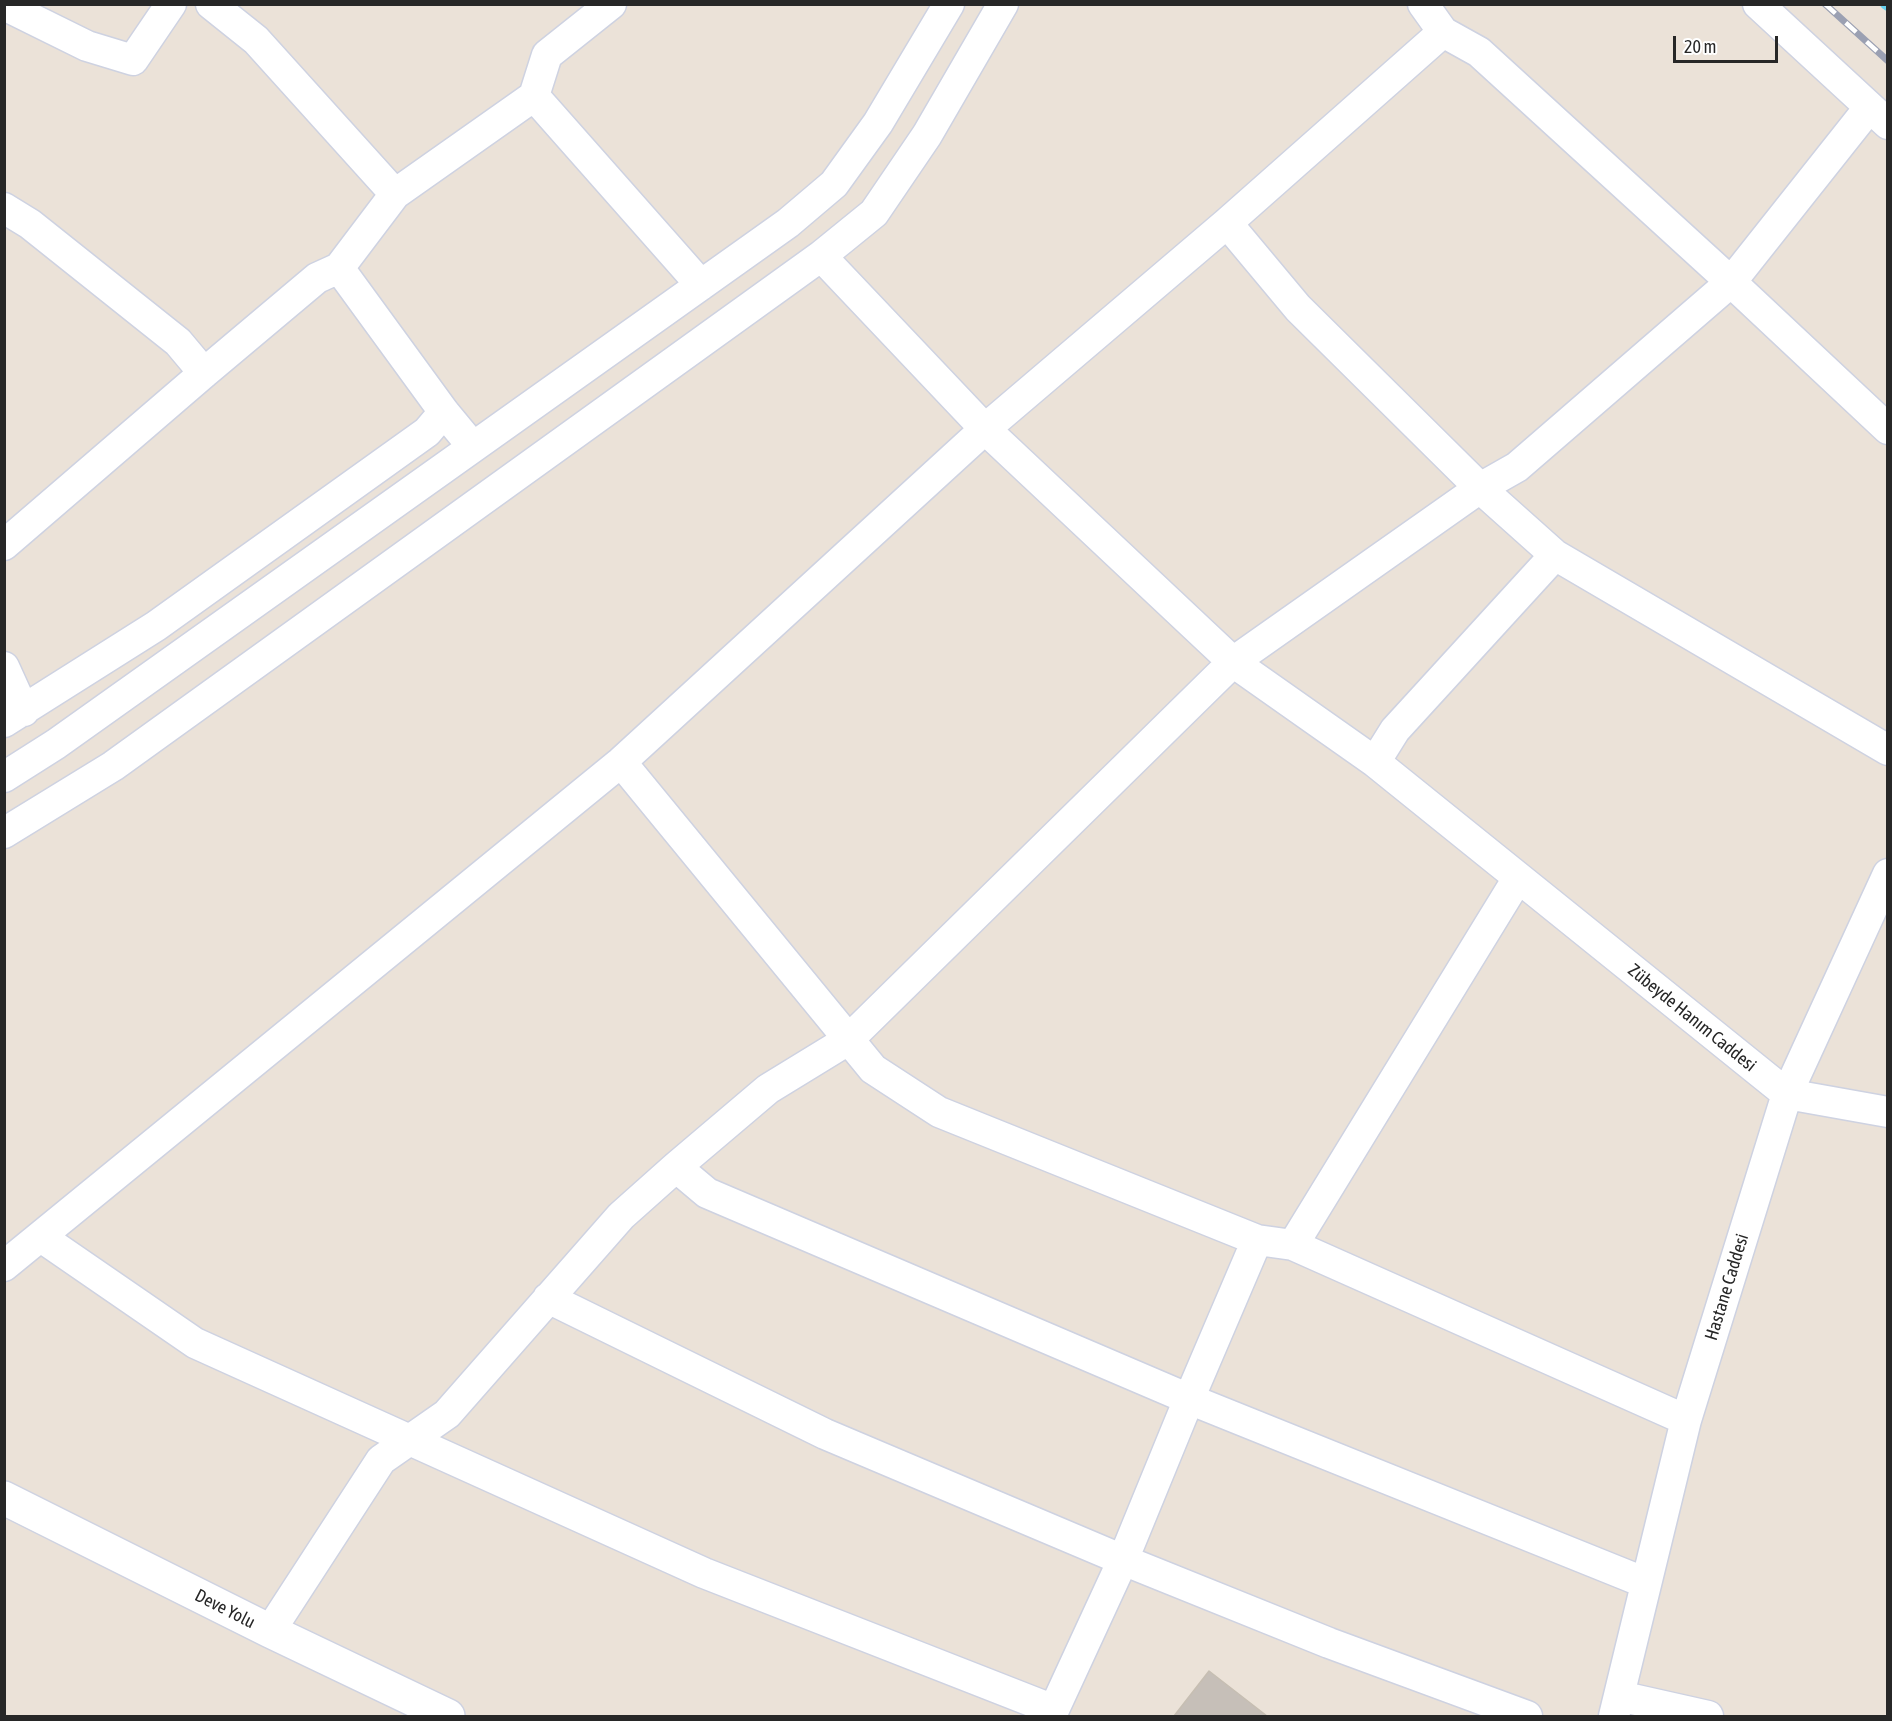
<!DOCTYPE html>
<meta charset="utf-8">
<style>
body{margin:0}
#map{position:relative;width:1892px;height:1721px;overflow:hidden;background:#ebe2d8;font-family:"Asap Condensed",sans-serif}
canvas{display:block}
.frame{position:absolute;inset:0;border:6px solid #272727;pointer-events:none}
.scale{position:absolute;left:1673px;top:36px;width:105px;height:27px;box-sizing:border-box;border:3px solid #272727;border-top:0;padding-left:8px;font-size:18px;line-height:21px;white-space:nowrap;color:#272727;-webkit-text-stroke:4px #fff;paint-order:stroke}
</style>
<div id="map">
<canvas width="1892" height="1721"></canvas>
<div class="frame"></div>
<div class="scale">20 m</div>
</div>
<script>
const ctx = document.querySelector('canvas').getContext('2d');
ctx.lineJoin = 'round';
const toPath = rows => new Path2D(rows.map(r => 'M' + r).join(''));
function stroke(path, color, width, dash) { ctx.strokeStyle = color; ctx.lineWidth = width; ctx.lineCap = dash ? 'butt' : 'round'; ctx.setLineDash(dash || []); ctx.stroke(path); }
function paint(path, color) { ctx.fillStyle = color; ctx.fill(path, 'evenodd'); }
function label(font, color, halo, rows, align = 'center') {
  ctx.font = font + ' "Asap Condensed",sans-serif'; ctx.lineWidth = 4.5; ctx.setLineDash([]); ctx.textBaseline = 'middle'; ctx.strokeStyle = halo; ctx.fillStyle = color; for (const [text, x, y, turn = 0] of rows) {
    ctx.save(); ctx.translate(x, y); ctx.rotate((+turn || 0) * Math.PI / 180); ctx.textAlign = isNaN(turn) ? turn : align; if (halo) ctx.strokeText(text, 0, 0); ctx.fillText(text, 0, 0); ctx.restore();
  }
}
stroke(toPath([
 [1885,4,1888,6]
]), '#68d1f0', 10);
const building = toPath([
 [1209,1671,1267,1716,1174,1716,1209,1671]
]);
paint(building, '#c6bfb8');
stroke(building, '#c6beb2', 1.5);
const street = toPath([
 [211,4,256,40,395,194],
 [1423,4,1443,32,1479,52,1731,282,1888,429],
 [1758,4,1888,124],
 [4,5,87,46,133,60,171,4],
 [534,96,701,285],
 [4,208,30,224,178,342,204,373],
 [1227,223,1298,308,1480,488,1555,555,1888,750],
 [821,256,985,429,1233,662,1375,762,1787,1094,1888,1112],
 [339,268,444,412,473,447],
 [4,545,204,373,317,278,339,268,395,194,534,96,547,55,611,4],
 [4,667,24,711],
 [4,722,156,626,427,432,444,412],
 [621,762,873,1069,939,1112,1257,1240,1293,1245,1686,1420],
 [1375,762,1395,730,1555,555],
 [4,777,56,744,788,223,834,184,878,123,949,4],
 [4,833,113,766,821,256,874,213,927,135,1003,4],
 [676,1167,707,1193,1189,1399,1646,1583],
 [41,1237,195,1343,704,1573,1054,1710],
 [1293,1245,1518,878],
 [4,1266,621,762,985,429,1227,223,1443,32],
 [548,1298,825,1434,1123,1560,1329,1643,1527,1716],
 [270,1631,381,1460,447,1414,621,1216,676,1167,768,1089,848,1040,1233,662,1480,488,1517,467,1731,282,1869,108],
 [1619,1696,1708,1716],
 [1051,1716,1123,1560,1189,1399,1257,1240],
 [1614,1716,1686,1420,1787,1094,1888,874]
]);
const secondary = toPath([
 [4,1498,270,1631,448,1716]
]);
stroke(street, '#ced2e1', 33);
stroke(secondary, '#ced2e1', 36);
stroke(street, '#fff', 30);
stroke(secondary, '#fff', 33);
const rail = toPath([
 [1825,4,1888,61]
]);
stroke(rail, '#9ba0b2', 7);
stroke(rail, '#fff', 4.5, [14]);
label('18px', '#272727', '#fff', [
 ["Zübeyde Hanım Caddesi",1692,1018,39],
 ["Hastane Caddesi",1727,1287,-73],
 ["Deve Yolu",225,1609,27]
]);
</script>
